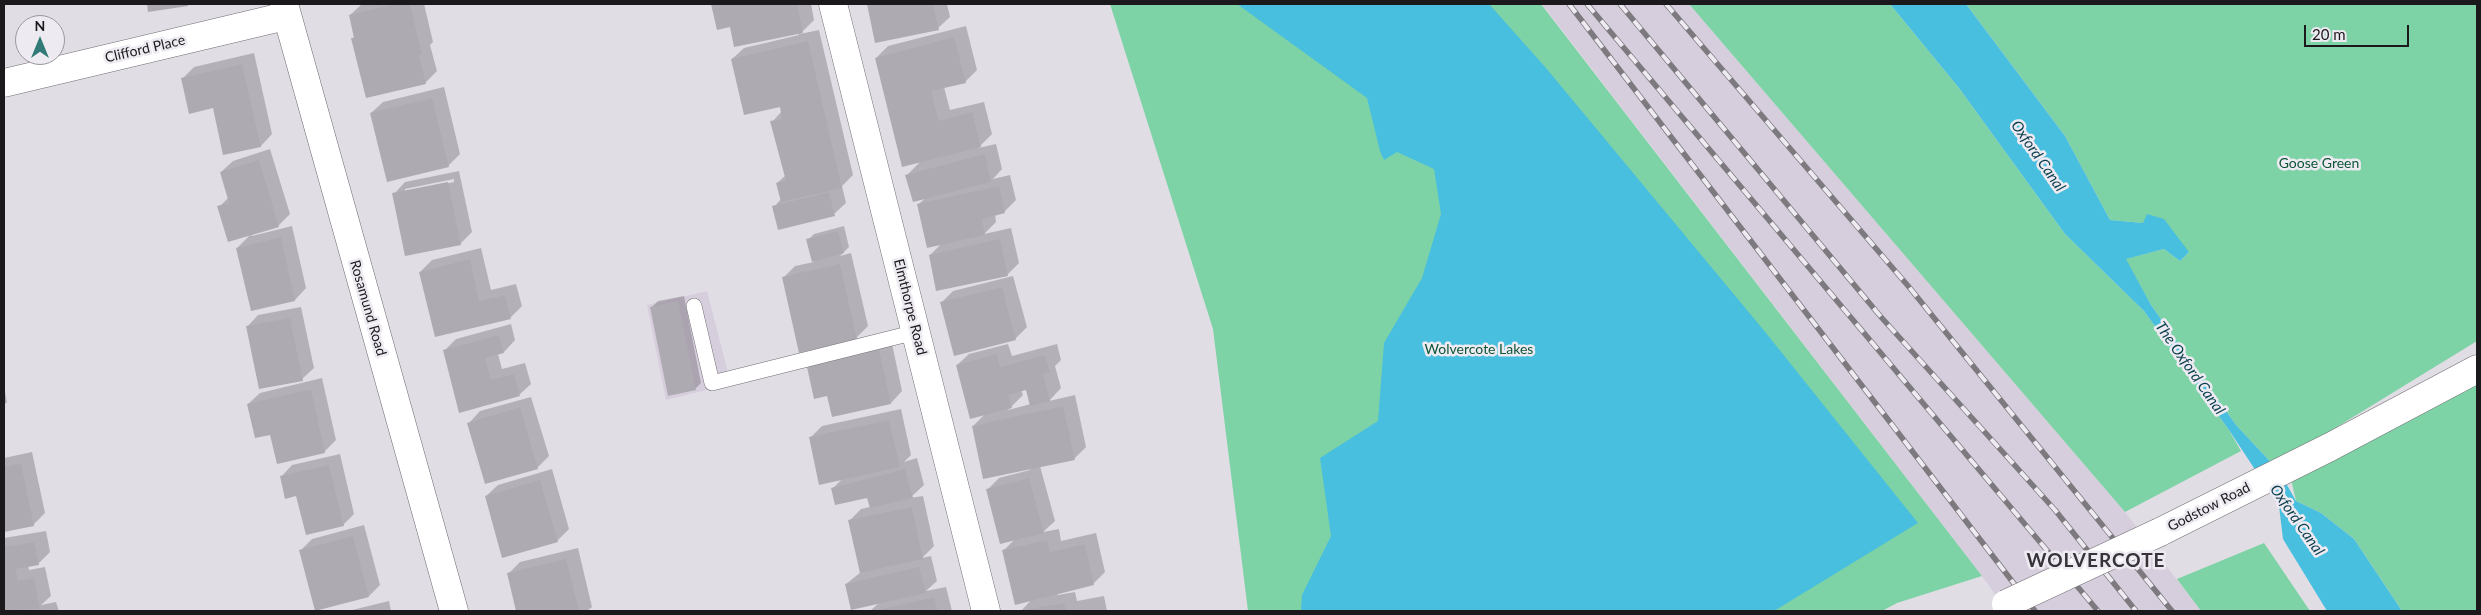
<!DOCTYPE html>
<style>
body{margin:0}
#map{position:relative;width:2481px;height:615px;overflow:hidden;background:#e1dde5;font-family:Lato,sans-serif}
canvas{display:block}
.frame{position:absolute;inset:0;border:5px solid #1b191c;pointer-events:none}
.north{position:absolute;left:15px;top:15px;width:50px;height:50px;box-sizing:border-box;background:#eeeaf2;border:1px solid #9a969c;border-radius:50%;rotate:0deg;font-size:14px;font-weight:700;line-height:20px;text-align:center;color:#1b191c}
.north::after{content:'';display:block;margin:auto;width:18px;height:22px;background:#317a77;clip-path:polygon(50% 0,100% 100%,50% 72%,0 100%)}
.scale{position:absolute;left:2304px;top:25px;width:105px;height:22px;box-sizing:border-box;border:2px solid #1b191c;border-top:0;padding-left:6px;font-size:15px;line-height:18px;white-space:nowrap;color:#1b191c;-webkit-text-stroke:4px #eeeaf2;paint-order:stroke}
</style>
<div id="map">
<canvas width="2481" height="615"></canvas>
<div class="frame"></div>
<div class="north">N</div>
<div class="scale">20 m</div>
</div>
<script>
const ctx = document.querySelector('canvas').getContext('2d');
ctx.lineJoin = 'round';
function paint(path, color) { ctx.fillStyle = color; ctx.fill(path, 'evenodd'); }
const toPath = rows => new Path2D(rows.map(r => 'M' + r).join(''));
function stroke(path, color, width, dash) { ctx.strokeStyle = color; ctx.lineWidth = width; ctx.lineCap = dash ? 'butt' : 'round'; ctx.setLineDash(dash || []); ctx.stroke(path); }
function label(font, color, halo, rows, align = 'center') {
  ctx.font = font + ' Lato,sans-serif'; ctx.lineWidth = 5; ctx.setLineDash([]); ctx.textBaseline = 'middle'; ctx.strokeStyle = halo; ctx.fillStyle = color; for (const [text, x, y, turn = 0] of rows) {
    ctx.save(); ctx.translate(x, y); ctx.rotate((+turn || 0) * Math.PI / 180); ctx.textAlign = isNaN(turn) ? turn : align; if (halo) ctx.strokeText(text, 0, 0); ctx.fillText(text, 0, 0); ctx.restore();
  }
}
paint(toPath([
 [1542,4,1689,4,2125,512,2201,611,2007,611,1982,576],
 [707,291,731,384,666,400,647,305]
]), '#d6cedc');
paint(toPath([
 [1110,4,1541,4,1982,576,1897,603,1882,611,1248,611,1213,329],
 [1689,4,1890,4,1959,88,2065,234,2144,311,2229,430,2241,451,2125,512],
 [1966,4,2477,4,2477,341,2332,430,2279,471,2236,425,2151,305,2125,259,2164,249,2180,261,2189,252,2143,223,2110,220,2065,136],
 [2477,381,2477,611,2402,611,2354,539,2321,513,2296,501,2291,479],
 [2264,543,2310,611,2201,611,2177,579]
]), '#7ed3a6');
paint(toPath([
 [1237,4,1489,4,1546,68,1766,333,1918,523,1774,611,1301,611,1302,595,1331,536,1320,458,1378,421,1384,343,1422,278,1441,214,1434,169,1397,152,1384,160,1380,151,1367,98],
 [1890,4,1966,4,2065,136,2110,220,2143,223,2147,214,2164,219,2189,252,2180,261,2164,249,2126,259,2151,305,2236,425,2279,471,2296,501,2321,513,2354,539,2402,611,2327,611,2283,539,2279,506,2229,430,2144,311,2065,234,1959,88]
]), '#48bfdf');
paint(toPath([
 [362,4,424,4,433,42,430,45,437,71,425,83,352,39,355,36,350,15],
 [712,4,811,4,814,20,800,34,819,30,853,175,842,186,846,203,834,214,774,207,781,199,777,183,786,175,772,122,782,111,781,106,732,59,744,48,799,35,798,32,731,26,718,29],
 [868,4,947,4,950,17,938,28,876,42],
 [966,26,977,70,965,82,944,87,950,110,984,102,992,134,978,148,996,144,1002,169,993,179,1010,175,1016,200,1004,212,995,214,996,222,984,234,1011,228,1019,263,1007,275,930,255,942,243,919,204,925,198,907,175,921,161,876,58,888,46],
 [254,53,272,134,261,146,224,153,214,107,183,78,194,67],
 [444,87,460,154,448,166,371,113,383,102],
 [270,149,290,214,278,226,219,207,229,197,221,172,233,161],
 [459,171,472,232,460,244,394,194,405,182],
 [454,179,454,182,405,192,405,189],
 [292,226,306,288,295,300,252,310,237,248,251,234,252,236],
 [844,226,849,247,840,256,851,253,868,326,856,338,783,278,795,266,814,262,808,240,814,234],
 [481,248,491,290,516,284,522,306,510,318,420,272,432,260],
 [1013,276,1027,327,1015,339,941,303,953,291],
 [684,296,701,383,695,389,652,307,658,301],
 [301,307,314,368,302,379,247,327,258,315],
 [511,324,515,340,504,352,498,354,502,369,525,363,531,384,519,395,460,411,444,351,456,339],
 [891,339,902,391,891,403,827,395,808,368,820,356],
 [1008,344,1012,356,1057,344,1061,360,1055,366,1061,388,1049,401,1075,395,1086,447,1074,459,1040,466,1055,521,1043,532,1059,529,1061,541,1096,533,1105,572,1093,584,1057,593,1058,595,1075,592,1077,601,1104,596,1107,611,1021,611,1032,599,1003,551,1014,540,988,489,999,478,1030,470,1030,468,973,426,986,413,957,365,969,354],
 [1027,389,1031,404,1008,410,1023,395,1021,390],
 [322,378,336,440,324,452,271,433,248,404,260,393],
 [4,387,7,402,4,405],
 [531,397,549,456,537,468,469,423,480,411],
 [901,409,911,455,904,462,917,458,924,485,910,498,923,496,934,546,922,558,931,556,937,581,926,591,946,587,952,611,870,611,879,603,846,584,861,572,850,520,861,509,870,507,868,496,832,489,842,479,810,438,822,426],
 [32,452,45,513,33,525,4,531,4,458],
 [340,454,354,514,343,525,297,494,281,477,292,465],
 [552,469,569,529,557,541,486,496,498,485],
 [364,525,380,585,369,596,300,551,312,539],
 [46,531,50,552,38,564,28,565,29,570,45,567,51,596,41,605,56,602,59,611,4,611,4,538],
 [578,548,592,607,587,611,518,611,509,573,520,562],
 [389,601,391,611,348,611]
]), '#0003');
paint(toPath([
 [147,4,188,4,188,6,148,12],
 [395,4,410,4,422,55,419,55,426,84,366,98,351,38,354,38,349,15],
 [711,4,797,4,803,33,734,47,730,27,717,30],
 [867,4,933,4,939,30,875,43],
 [954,37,966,83,931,91,939,121,972,112,981,147,902,167,875,58],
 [808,41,842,188,781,202,776,183,786,181,770,121,782,119,780,107,744,115,731,59],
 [242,64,261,147,223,155,213,108,189,114,181,78],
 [432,98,449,167,387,182,370,113],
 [985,154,991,182,913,202,905,175],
 [259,160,279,227,228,242,217,206,229,203,220,172],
 [448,182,461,245,405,256,392,193],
 [999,186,1005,213,982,219,985,235,927,248,917,204],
 [829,192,835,216,778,230,772,206],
 [838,231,844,253,812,262,806,239],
 [281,237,295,301,251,311,236,248],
 [1000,239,1008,276,936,291,929,255],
 [470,259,479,301,505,295,511,319,435,337,419,272],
 [840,264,857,339,799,353,782,277],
 [1002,287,1016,340,954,356,940,302],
 [678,301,696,390,668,396,650,307],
 [290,318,303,381,259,389,246,326],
 [499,335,504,353,485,358,491,380,514,374,520,396,459,413,443,350],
 [879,350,891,404,832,417,827,396,814,399,807,367],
 [997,354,1000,367,1045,355,1050,372,1043,374,1050,401,1030,406,1026,390,1008,395,1012,408,970,419,956,365],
 [311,389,325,453,277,464,270,435,255,438,247,404],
 [1063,406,1075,460,983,479,972,426],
 [520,407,538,469,485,484,467,423],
 [889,420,900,467,819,485,809,437],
 [21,463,34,526,4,532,4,467],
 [329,465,344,526,306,535,296,496,285,499,280,476],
 [905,469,913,498,870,508,867,498,835,505,831,488],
 [1029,478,1044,533,1000,544,986,489],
 [540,480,558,542,502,558,485,496],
 [912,507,923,559,860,573,848,520],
 [353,536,369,597,315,611,299,550],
 [1047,540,1050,552,1085,544,1094,585,1015,605,1002,550],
 [34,542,39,565,16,569,18,581,34,578,40,609,4,611,4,547],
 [566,559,579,611,516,611,507,573],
 [919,567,926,593,851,610,845,584],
 [934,597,938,611,878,611,878,610],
 [1064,603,1066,611,1024,611,1024,610]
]), '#aeaab1');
const lane = toPath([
 [694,306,712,383,916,332]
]);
const street = toPath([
 [284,4,454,611],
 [833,4,986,611],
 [4,83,286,16]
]);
const secondary = toPath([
 [2160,532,2330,447,2477,369]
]);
stroke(lane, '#706c73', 16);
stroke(street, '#706c73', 29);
stroke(secondary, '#706c73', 29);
stroke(lane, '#fff', 15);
stroke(street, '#fff', 28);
stroke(secondary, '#fff', 28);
const rail = toPath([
 [1569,4,2035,611],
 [1587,4,2098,611],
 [1620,4,1881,317,2055,510,2136,611],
 [1666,4,1909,287,2172,611]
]);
stroke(rail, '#7d7a7f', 5.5);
stroke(rail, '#eeeaf2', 4, [11]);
const secondaryBridge = toPath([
 [2006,604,2160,532]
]);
stroke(secondaryBridge, '#706c73', 29, []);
stroke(secondaryBridge, '#fff', 28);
label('14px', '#1b191c', '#eeeaf2', [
 ["Clifford Place",145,49,-13],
 ["Elmthorpe Road",910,307,76],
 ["Rosamund Road",368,308,74],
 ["Godstow Road",2209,507,-27]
]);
label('14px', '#0c5637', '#eeeaf2', [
 ["Goose Green",2319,163],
 ["Wolvercote Lakes",1479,349]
]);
label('italic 15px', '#093f4d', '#eeeaf2', [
 ["Oxford Canal",2038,156,55],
 ["The Oxford Canal",2190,368,55],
 ["Oxford Canal",2297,520,55]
]);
ctx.letterSpacing = '1px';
label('bold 19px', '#373339', '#eeeaf2', [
 ["WOLVERCOTE",2096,561]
]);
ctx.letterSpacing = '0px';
</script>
